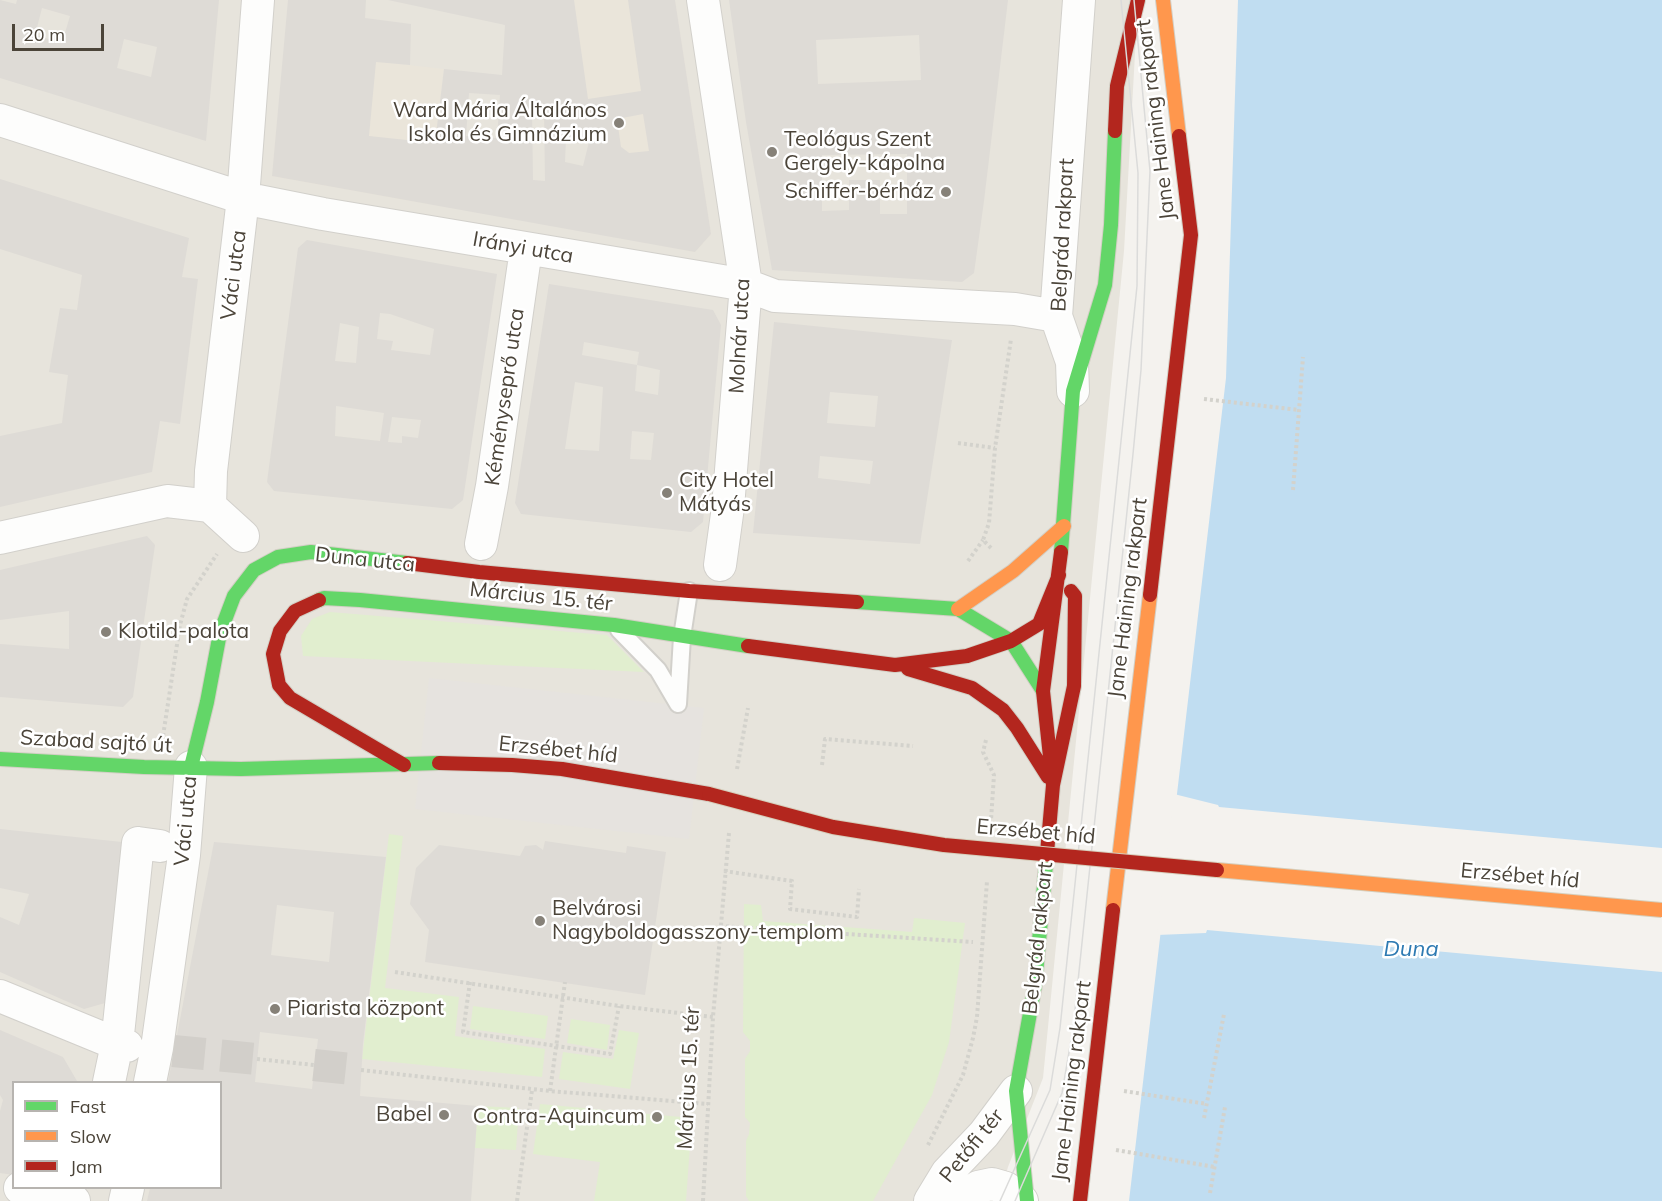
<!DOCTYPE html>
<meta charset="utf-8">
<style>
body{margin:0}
#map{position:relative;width:1662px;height:1201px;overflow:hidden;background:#f4f2ee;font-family:Mulish,sans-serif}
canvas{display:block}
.legend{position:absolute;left:12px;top:1081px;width:210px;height:108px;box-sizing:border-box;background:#fff;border:2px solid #b7b4b0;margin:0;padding:8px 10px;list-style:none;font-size:18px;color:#4b4439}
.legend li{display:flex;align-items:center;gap:12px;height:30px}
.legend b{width:30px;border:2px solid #b7b4b0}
.scale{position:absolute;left:12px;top:24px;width:92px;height:27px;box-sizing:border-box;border:3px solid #4b4439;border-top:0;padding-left:8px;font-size:18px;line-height:21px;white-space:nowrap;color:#4b4439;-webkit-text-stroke:4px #fff;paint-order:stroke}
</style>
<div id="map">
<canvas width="1662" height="1201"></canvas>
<ul class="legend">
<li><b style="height:8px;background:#63d668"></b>Fast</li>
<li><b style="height:8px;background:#ff974d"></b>Slow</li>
<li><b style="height:8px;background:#b3261e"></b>Jam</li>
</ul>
<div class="scale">20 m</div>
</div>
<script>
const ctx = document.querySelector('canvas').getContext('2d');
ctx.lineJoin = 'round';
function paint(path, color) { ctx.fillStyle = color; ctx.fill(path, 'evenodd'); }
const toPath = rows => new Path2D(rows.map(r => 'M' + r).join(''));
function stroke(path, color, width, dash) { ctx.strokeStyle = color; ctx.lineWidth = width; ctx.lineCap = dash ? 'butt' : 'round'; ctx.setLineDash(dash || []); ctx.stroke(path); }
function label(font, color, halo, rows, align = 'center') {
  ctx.font = font + ' Mulish,sans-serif'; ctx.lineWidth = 5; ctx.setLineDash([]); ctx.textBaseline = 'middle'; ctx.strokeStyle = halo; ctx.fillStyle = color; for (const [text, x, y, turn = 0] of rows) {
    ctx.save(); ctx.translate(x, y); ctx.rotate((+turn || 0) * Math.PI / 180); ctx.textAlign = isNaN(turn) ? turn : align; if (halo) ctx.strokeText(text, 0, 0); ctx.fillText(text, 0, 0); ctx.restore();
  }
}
paint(toPath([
 [0,0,1138,0,1124,251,1043,1078,1008,1167,998,1201,0,1201],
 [14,1082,220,1082,220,1188,14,1188]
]), '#e7e4dc');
paint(toPath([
 [528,0,675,0,711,234,695,252,632,240,629,153,621,147,544,136,543,82],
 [284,51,444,69,428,204,272,176]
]), '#eae5da');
paint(toPath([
 [330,612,607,635,644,672,303,656,301,636,312,619],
 [389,834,403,836,385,988,459,997,455,1036,545,1049,542,1077,362,1059],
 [744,904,761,905,763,921,912,932,914,918,965,923,949,1042,932,1095,873,1201,749,1201,746,1196,746,1141,749,1134,750,1123,745,1117,745,1059,750,1051,750,1041,743,1032],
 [473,1006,548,1016,545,1039,470,1029],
 [571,1019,610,1025,607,1050,567,1043],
 [619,1030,639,1033,630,1089,559,1079,563,1052,613,1059],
 [540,1104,692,1118,686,1201,594,1201,600,1162,533,1154],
 [478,1106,519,1108,516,1150,475,1148]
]), '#e1eecf');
paint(toPath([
 [429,678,704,708,689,839,415,809]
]), '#e6e3df');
paint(toPath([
 [1238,0,1662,0,1662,1201,1129,1201,1226,378]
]), '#c0ddf1');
paint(toPath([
 [1174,794,1218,805,1219,807,1662,848,1662,972,1207,930,1206,933,1157,935]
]), '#f4f2ee');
paint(toPath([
 [0,0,16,4,17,0,219,0,206,141,0,78],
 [42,8,70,16,62,43,35,35],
 [124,39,157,47,151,77,117,68],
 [288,0,366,0,365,18,411,24,410,65,376,62,369,136,435,143,444,69,502,75,505,25,388,0,574,0,588,99,641,91,628,0,675,0,711,234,695,252,272,176],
 [469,93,500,95,497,138,466,136],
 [532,110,544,111,545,181,533,180],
 [643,114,649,151,629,153,621,147,617,119],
 [566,139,589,142,583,166,565,162],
 [729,0,1008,0,984,201,974,273,962,282,772,270,746,122],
 [919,35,921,80,818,84,816,40],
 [907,154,907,214,880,214,880,180,849,180,849,210,822,211,822,155],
 [0,179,189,238,182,277,198,279,180,424,160,421,152,472,0,507,0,436,62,423,68,375,49,372,60,308,77,310,82,275,0,249],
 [307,240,497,274,463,500,452,509,274,491,267,482,298,248],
 [380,313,390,314,434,329,430,355,391,350,393,341,377,339],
 [340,323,359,327,356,363,335,361],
 [336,406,384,413,380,441,335,436],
 [392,417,421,420,418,438,402,436,402,443,388,442],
 [549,284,713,310,721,325,703,522,691,532,521,514,515,503],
 [584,342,639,352,637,365,660,370,658,395,635,391,637,365,582,355],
 [575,382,603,387,599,451,565,449],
 [632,431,654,433,651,460,630,459],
 [774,322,952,340,920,544,753,533],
 [830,392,878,396,875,427,827,423],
 [820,456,873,461,870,484,818,478],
 [147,536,155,545,133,697,123,707,0,697,0,644,69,649,69,611,0,620,0,570],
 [0,829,122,842,105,1003,84,1009,0,972,0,917,19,925,29,894,0,888],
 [545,841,626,853,627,846,666,852,645,995,425,962,429,930,410,904,416,868,439,845,520,856,525,846,536,845,543,850],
 [214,842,386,857,363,1043,360,1096,478,1106,471,1201,147,1201,150,1188,220,1188,220,1082,168,1082],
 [277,905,334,912,329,962,271,955],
 [260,1032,318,1039,312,1089,255,1082],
 [0,1030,63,1057,77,1081,14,1082,14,1175,0,1173,0,1111,3,1100,0,1095]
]), '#dedbd6');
stroke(toPath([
 [173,1051,257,1059],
 [314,1065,361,1070]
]), '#d2cfca', 32, [32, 16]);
const lane = toPath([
 [619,630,658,670,678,704],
 [678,704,682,637,689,591]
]);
const street = toPath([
 [703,0,746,285,728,507,720,565],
 [0,120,243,198,323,214,746,285,775,296,1015,309,1056,316],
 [1073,391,1072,362,1056,316,1079,0],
 [243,536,210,506,211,471,243,198,258,0],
 [0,538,167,501,210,506],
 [481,544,492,486,526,249],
 [0,996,117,1044,127,1046],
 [109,1082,117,1044,138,843,160,846],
 [150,1082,157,1048,184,855,191,767],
 [20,1188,65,1194,74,1201],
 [125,1201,128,1188],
 [930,1201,947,1173,984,1134,1016,1091],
 [954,1201,978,1187,992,1184,1006,1188,1022,1201]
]);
const fast = toPath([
 [1061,552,1073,391,1105,285,1111,225,1115,131],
 [319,600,324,598,360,600,614,625,748,646],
 [857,602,958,609,1011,641,1043,691],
 [0,759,144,767,241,769,439,763],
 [191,767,207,702,220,633,234,596,254,570,278,557,311,552,407,563],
 [1027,1201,1016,1091,1035,985,1047,853]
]);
const slow = toPath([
 [1163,0,1179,136],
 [958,609,1013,571,1064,526],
 [1113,910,1150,595]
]);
const jam = toPath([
 [1115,131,1117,86,1138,0],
 [407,563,479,572,689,591,857,602],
 [1150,595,1191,235,1179,136],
 [319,600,295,611,280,631,273,654,279,685,290,698,404,765],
 [748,646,895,665,967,656,1011,641,1039,624,1059,575],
 [908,669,972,688,1003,710,1017,728,1048,777],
 [439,763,512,765,562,769,709,794],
 [1053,785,1043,691,1061,552],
 [1047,853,1053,785,1074,686,1075,596,1071,591],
 [1080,1201,1113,910]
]);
stroke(lane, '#d2d0cb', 20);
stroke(street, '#d2d0cb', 34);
stroke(fast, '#d3cfc5', 16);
stroke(slow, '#d3cfc5', 16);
stroke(jam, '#d3cfc5', 16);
stroke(toPath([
 [1204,399,1299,410],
 [958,443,995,448],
 [1293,490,1303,357],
 [991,548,983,540,989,523,995,448,1011,339],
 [968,561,983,540],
 [163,736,180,625,187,599,217,554],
 [986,740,983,752,994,775,991,820],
 [822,765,825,739,913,746],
 [737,769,748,708],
 [724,871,792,881,790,909,857,917,859,889],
 [720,926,973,942],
 [395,972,619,1006,713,1017],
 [470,982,463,1032,610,1054,619,1006],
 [257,1059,314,1065],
 [361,1070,550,1091,708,1104],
 [550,1091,565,982],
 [1124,1091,1207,1104],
 [1204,1118,1224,1014],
 [928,1145,963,1075,973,1038,977,1017,987,881],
 [1116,1150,1215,1167],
 [1210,1193,1225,1107],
 [517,1201,532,1090],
 [703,1201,713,1017,729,833]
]), '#d3d2cc', 4, [3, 3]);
stroke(lane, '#fdfdfc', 16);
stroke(street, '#fdfdfc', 32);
stroke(fast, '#63d668', 14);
stroke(slow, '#ff974d', 14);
stroke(jam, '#b3261e', 14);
stroke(toPath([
 [1000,1201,1050,1090,1060,1028,1117,480,1137,286,1138,173,1121,0],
 [1015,1201,1062,1093,1073,1029,1133,454,1141,370,1150,171,1134,0]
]), '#dbdbda', 1.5);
const slowBridge = toPath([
 [1217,870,1662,910]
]);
const jamBridge = toPath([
 [709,794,833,827,944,845,1217,870]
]);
stroke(slowBridge, '#d6cebb', 16, []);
stroke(jamBridge, '#d6cebb', 16, []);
stroke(slowBridge, '#ff974d', 14);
stroke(jamBridge, '#b3261e', 14);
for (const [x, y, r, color] of [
 [619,123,6,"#868178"],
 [772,152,6,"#868178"],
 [946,192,6,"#868178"],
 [667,493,6,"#868178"],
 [106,632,6,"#868178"],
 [540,921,6,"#868178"],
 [275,1009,6,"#868178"],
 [444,1115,6,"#868178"],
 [657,1117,6,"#868178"]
]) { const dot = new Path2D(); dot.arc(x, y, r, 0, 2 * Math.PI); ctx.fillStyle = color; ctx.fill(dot); stroke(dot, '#fff', 2); }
label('21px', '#4b4439', '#fff', [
 ["Ward Mária Általános",607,111,"right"],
 ["Iskola és Gimnázium",607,135,"right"],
 ["Teológus Szent",784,140],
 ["Gergely-kápolna",784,164],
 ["Schiffer-bérház",934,192,"right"],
 ["City Hotel",679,481],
 ["Mátyás",679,505],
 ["Klotild-palota",118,632],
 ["Belvárosi",552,909],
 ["Nagyboldogasszony-templom",552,933],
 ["Piarista központ",287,1009],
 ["Babel",432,1115,"right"],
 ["Contra-Aquincum",645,1117,"right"]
], 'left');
label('21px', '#4b4439', '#fff', [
 ["Jane Haining rakpart",1156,120,-97],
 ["Belgrád rakpart",1063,235,-87],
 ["Irányi utca",523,248,10],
 ["Váci utca",234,275,-83],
 ["Molnár utca",740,336,-87],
 ["Kéményseprő utca",505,397,-82],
 ["Duna utca",365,560,6],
 ["Március 15. tér",541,597,6],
 ["Jane Haining rakpart",1128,598,-83],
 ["Szabad sajtó út",96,742,3],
 ["Erzsébet híd",558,750,6],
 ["Váci utca",186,821,-85],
 ["Erzsébet híd",1036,832,5],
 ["Erzsébet híd",1520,876,5],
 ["Belgrád rakpart",1038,938,-84],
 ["Március 15. tér",689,1078,-87],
 ["Jane Haining rakpart",1072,1081,-83],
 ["Petőfi tér",972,1146,-51]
]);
label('italic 22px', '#2e7ab2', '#fff', [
 ["Duna",1411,949]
]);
</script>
